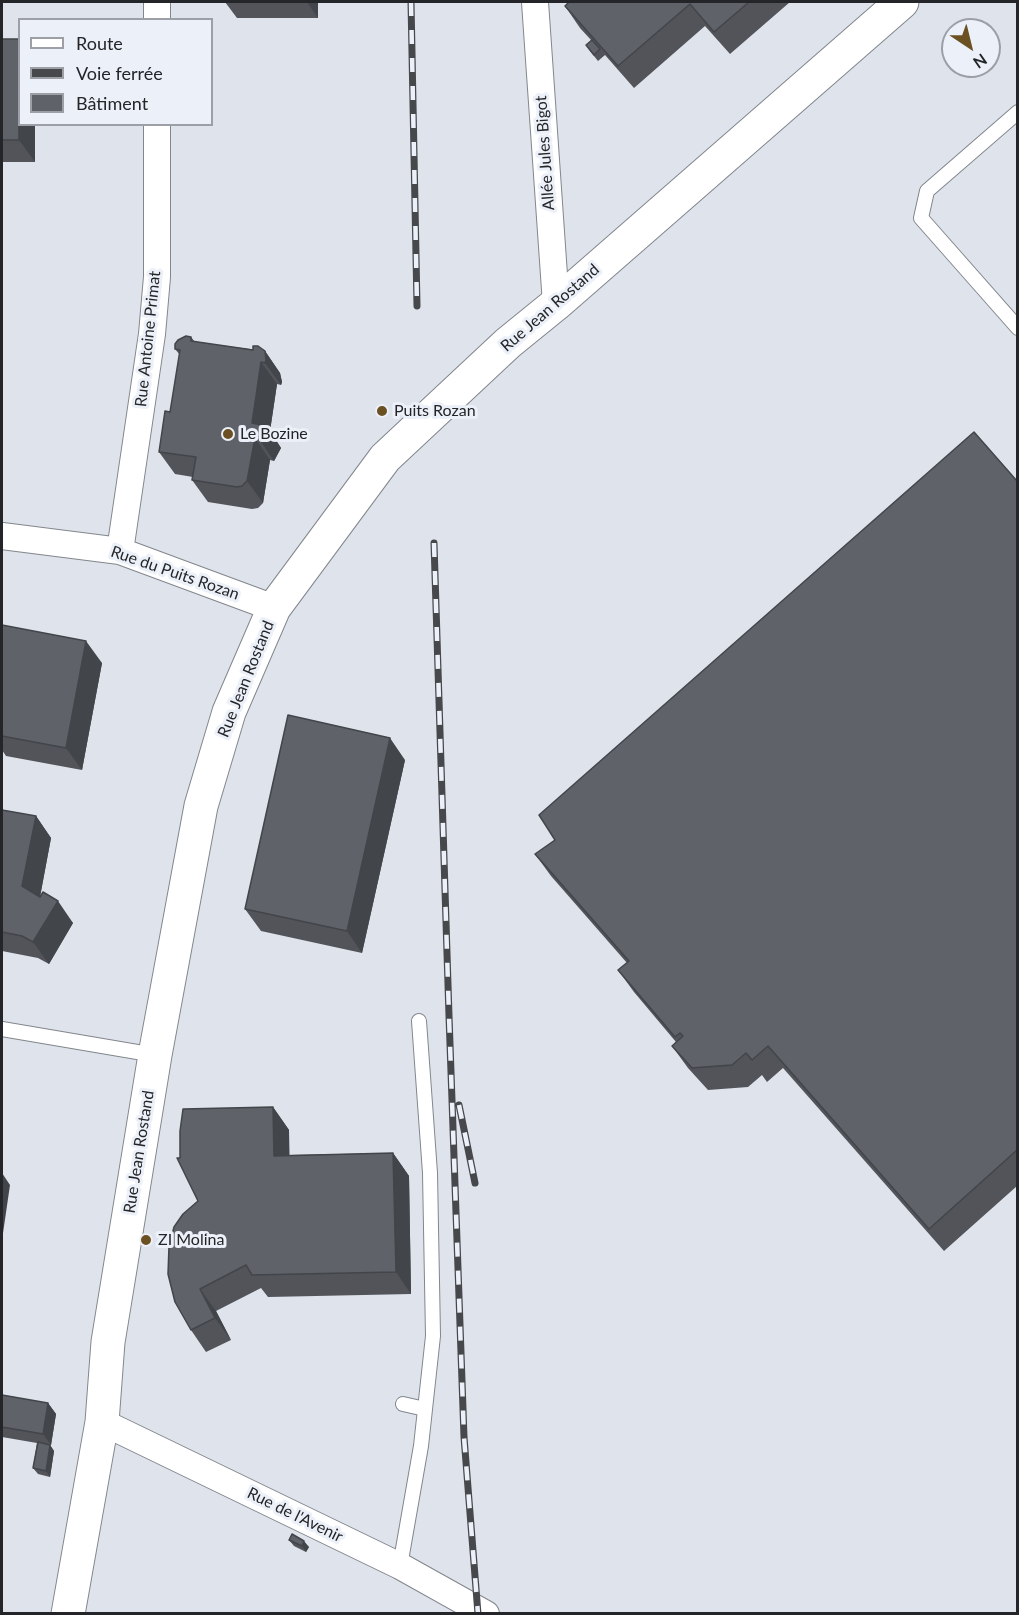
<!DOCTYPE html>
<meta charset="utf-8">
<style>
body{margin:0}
#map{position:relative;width:1019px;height:1615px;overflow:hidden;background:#dfe3eb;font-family:Lato,sans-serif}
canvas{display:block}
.frame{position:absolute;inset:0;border:3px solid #242528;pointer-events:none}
.legend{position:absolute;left:18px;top:18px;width:195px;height:108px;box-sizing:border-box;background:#ecf0f8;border:2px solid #9c9fa5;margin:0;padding:8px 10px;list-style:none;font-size:18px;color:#242528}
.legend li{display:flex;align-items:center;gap:12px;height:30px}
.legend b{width:30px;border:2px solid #9c9fa5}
.north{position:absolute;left:941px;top:18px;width:60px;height:60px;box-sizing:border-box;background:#ecf0f8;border:2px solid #9c9fa5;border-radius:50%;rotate:145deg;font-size:16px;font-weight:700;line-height:24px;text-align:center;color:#242528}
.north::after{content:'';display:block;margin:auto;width:21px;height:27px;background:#6b5122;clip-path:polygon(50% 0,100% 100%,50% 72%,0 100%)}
</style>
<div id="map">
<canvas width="1019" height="1615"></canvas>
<div class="frame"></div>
<ul class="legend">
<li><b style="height:8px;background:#fff"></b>Route</li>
<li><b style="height:8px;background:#46484c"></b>Voie ferrée</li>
<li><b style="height:16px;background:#5f6269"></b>Bâtiment</li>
</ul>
<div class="north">N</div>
</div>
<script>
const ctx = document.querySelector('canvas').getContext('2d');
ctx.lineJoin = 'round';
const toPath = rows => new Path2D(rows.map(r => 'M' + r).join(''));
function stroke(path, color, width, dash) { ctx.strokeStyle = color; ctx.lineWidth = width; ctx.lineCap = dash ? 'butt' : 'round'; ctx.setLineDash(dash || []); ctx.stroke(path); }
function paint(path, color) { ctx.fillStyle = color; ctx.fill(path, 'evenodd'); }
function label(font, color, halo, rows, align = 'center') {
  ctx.font = font + ' Lato,sans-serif'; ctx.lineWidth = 6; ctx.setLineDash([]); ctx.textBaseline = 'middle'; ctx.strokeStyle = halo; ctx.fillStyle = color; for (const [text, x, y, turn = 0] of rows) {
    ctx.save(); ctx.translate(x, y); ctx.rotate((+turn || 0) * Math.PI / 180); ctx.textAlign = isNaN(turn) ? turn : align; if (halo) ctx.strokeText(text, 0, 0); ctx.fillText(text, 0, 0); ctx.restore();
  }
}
const service = toPath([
 [1018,112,927,191,921,218,1018,328],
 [2,1029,155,1055],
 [403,1404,425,1409],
 [400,1566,421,1446,433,1336,430,1173,419,1021]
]);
const minor = toPath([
 [535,2,556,304],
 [157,20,157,2],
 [2,536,120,551,274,608],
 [120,551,152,334,157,277,157,124],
 [102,1422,400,1566,486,1614]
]);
const secondary = toPath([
 [68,1614,102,1422,108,1342,155,1055,201,806,229,712,274,608,385,458,508,343,556,304,902,2]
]);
stroke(service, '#82868d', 16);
stroke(minor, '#82868d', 28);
stroke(secondary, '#82868d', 35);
stroke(service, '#fff', 14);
stroke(minor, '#fff', 26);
stroke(secondary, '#fff', 33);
const rail = toPath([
 [411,2,417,306],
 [434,543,449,1016,464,1437,478,1614],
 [459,1105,475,1183]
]);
stroke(rail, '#46484c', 7);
stroke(rail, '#ecf0f8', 4.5, [14]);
paint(toPath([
 [225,2,318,2,318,18,237,18],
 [569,2,790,2,730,54,705,26,634,88,605,55,598,61,590,51,586,45,591,40,580,28,565,6],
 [2,39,19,39,20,40,20,124,35,124,35,162,2,162],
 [191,337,195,342,265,351,280,373,282,382,281,385,277,384,270,431,281,448,274,461,270,460,263,503,258,508,252,509,208,502,192,480,193,477,175,474,159,452,170,412,180,355,175,349],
 [1017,481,1017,1186,944,1251,783,1068,767,1082,762,1075,748,1087,708,1090,688,1068,672,1046,676,1042,634,992,618,970,627,963,551,876,535,854,555,840],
 [2,625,102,663,82,770,6,756,2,750],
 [405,760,362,953,261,931,245,909],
 [2,810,36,816,51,838,40,896,73,923,49,964,38,958,2,951],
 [273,1107,289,1130,289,1155,393,1153,409,1176,411,1294,268,1297,261,1288,216,1311,231,1340,206,1352,191,1330,198,1201,180,1158],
 [2,1395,48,1403,56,1414,51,1445,50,1445,54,1451,50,1477,38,1474,33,1468,37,1443,2,1437],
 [289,1540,309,1547,306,1552,294,1546]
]), '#52545a');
paint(toPath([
 [307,2,318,2,318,18],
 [19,39,20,124,35,124,35,162,19,140],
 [265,351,280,373,282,382,281,385,265,363],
 [261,362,277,384,270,431,281,448,274,461,259,439,252,423],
 [255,438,270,460,263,503,247,481],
 [86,641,102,663,82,770,66,748],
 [390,738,405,760,362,953,347,931],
 [36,816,51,838,38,908,22,886],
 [58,901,73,923,49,964,33,942],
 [273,1107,289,1130,290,1178,274,1156],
 [393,1153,409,1176,411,1294,396,1272],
 [2,1173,10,1185,2,1240],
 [200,1289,216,1311,231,1340,215,1318],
 [48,1403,56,1414,51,1445,43,1434],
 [50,1445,54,1451,50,1477,46,1471],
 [304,1541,309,1547,306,1552,302,1546]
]), '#42454a');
const building = toPath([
 [569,2,749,2,714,32,690,4,618,66,565,6,569,2],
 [2,39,19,39,19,140,2,140,2,39],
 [592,40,600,49,594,55,586,45,592,40],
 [186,336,191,337,191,341,253,350,253,346,258,346,265,351,266,360,265,363,261,362,252,423,266,426,259,439,255,438,247,481,242,486,237,487,192,480,196,457,159,452,165,411,170,412,180,350,175,349,175,344,178,340,186,336],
 [974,432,1017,481,1017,1150,929,1229,768,1046,752,1060,746,1053,732,1065,692,1068,672,1046,683,1036,680,1033,675,1037,618,970,629,961,535,854,555,840,539,815,974,432],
 [2,625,86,641,66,748,2,736,2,625],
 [288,715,390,738,347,931,245,909,288,715],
 [2,810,36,816,22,886,40,897,43,892,58,901,33,942,22,936,2,932,2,810],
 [273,1107,274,1156,393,1153,396,1272,252,1275,246,1265,200,1289,215,1318,191,1330,175,1302,168,1274,169,1246,174,1227,183,1214,198,1201,177,1158,180,1158,180,1131,183,1109,273,1107],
 [2,1395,48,1403,43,1434,2,1427,2,1395],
 [38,1442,50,1445,46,1471,33,1468,38,1442],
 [292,1534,304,1541,302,1546,289,1540,292,1534]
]);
paint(building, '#5f6269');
stroke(building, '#42454a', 1.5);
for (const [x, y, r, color] of [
 [382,411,6,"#6b5122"],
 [228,434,6,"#6b5122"],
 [146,1240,6,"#6b5122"]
]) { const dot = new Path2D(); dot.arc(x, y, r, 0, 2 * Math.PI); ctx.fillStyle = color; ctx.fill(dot); stroke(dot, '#ecf0f8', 2); }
label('16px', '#242528', '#ecf0f8', [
 ["Allée Jules Bigot",545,153,-94],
 ["Rue Jean Rostand",550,308,-41],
 ["Rue Antoine Primat",148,339,-84],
 ["Rue du Puits Rozan",175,573,19],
 ["Rue Jean Rostand",246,679,-68],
 ["Rue Jean Rostand",139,1152,-81],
 ["Rue de l'Avenir",295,1515,26]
]);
label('16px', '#242528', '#ecf0f8', [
 ["Puits Rozan",394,411],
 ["Le Bozine",240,434],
 ["ZI Molina",158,1240]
], 'left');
</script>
